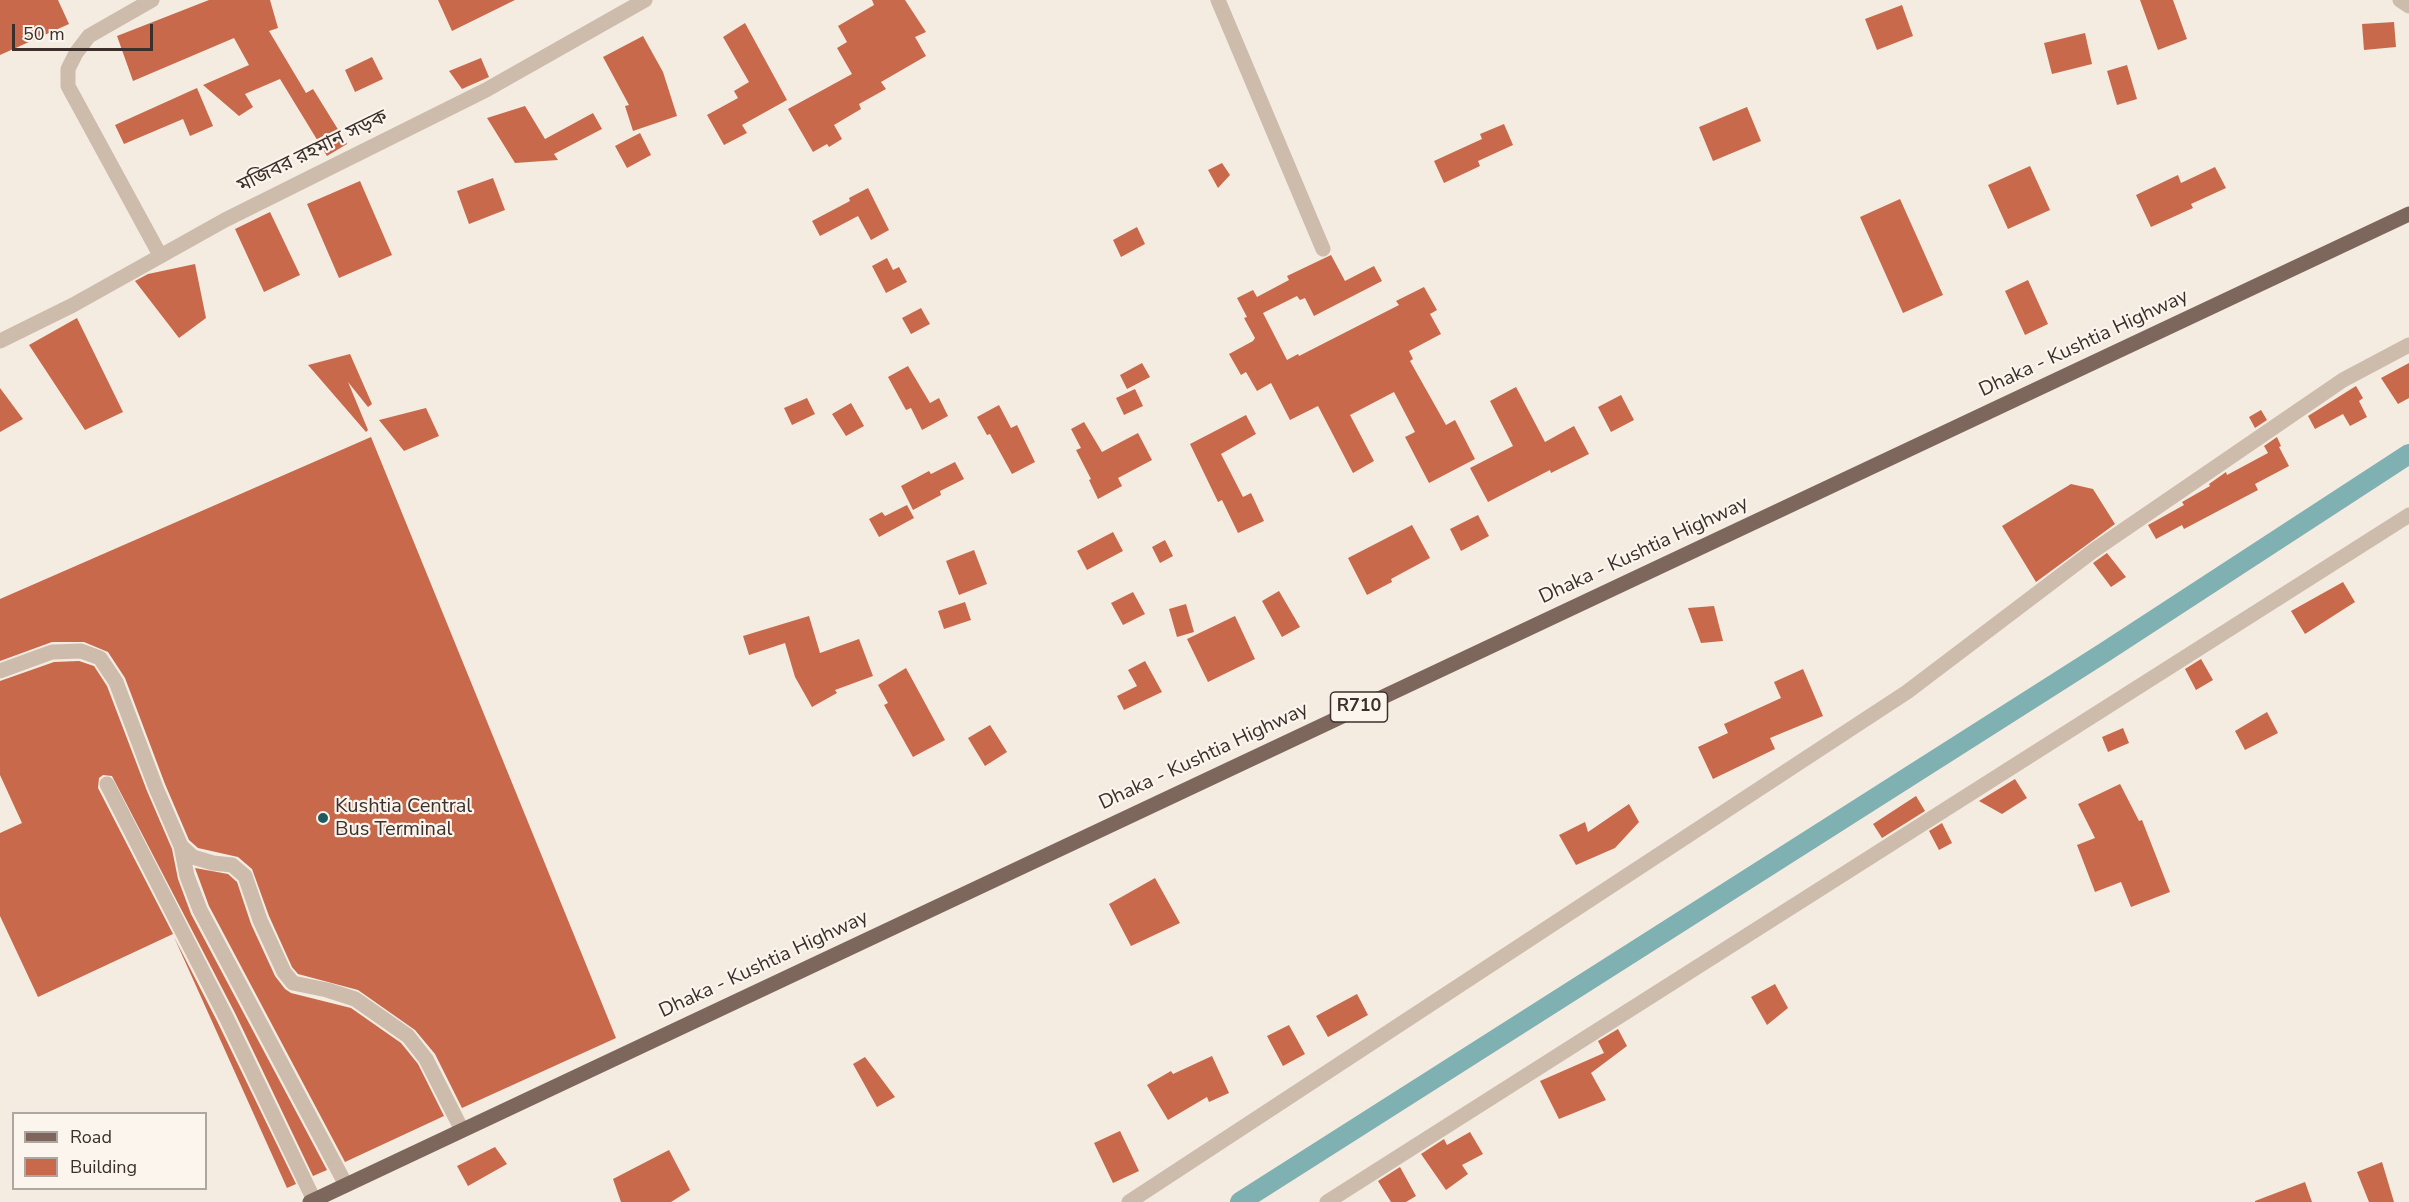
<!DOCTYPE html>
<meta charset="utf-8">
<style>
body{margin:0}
#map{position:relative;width:2409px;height:1202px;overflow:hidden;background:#f4ebe1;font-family:"Nunito Sans",sans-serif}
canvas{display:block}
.legend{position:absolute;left:12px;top:1112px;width:195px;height:78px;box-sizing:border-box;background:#fbf5ee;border:2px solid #aea6a0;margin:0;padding:8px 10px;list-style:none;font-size:18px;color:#3b302b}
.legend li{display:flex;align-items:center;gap:12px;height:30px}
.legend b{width:30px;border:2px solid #aea6a0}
.scale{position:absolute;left:12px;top:24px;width:141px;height:27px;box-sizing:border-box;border:3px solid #3b302b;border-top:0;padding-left:8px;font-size:18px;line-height:21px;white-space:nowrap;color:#3b302b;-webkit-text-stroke:4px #fbf5ee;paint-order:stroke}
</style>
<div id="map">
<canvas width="2409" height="1202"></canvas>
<ul class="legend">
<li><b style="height:8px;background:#7d675c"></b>Road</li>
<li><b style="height:16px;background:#c8694b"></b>Building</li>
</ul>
<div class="scale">50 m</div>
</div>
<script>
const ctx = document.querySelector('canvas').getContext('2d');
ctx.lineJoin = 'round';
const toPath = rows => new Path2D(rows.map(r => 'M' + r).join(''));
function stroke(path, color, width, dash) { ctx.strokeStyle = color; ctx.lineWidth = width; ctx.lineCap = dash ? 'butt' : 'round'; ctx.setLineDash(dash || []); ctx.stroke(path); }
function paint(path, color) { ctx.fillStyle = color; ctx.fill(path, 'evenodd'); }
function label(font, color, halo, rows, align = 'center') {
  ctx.font = font + ' "Nunito Sans","Noto Sans Bengali",sans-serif'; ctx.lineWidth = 4.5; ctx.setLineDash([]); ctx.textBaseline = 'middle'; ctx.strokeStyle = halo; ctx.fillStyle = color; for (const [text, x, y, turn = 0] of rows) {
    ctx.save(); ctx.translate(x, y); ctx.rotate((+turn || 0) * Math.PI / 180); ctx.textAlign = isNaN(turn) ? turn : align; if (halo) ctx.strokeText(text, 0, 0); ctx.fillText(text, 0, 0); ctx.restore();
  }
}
stroke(toPath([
 [1240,1202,2105,652,2409,454]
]), '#7fb0b2', 20);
paint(toPath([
 [0,0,58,0,69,24,0,55],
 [209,0,270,0,278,28,269,31,306,93,313,89,347,144,327,156,280,79,245,94,253,107,239,116,203,85,249,65,234,38,133,81,117,36],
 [438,0,515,0,452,31],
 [872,0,905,0,926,32,915,37,926,56,881,82,886,89,859,104,861,109,834,125,842,139,829,147,827,144,813,152,788,109,852,74,837,48,847,42,838,26,874,5],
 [2140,0,2173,0,2187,39,2158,50],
 [1902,5,1913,36,1877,50,1865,19],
 [2394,22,2396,47,2364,50,2362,24],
 [745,23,787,100,742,125,747,133,724,145,707,115,738,98,734,91,749,82,723,37],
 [2085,33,2092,64,2052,74,2044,43],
 [643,36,663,72,677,116,633,131,625,106,629,105,603,57],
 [372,57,383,79,355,92,345,70],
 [481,58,489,77,462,89,449,71],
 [2127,65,2137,99,2117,105,2107,71],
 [197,88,213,126,190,136,183,119,124,144,115,125],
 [525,106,545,139,593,113,602,129,554,154,558,160,515,163,487,118],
 [1747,107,1761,141,1713,161,1699,127],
 [1504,124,1513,145,1478,161,1480,166,1444,183,1434,161,1482,139,1480,134],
 [640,133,651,155,627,168,615,146],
 [1222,163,1230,175,1218,188,1208,170],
 [2030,166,2050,210,2008,229,1988,185],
 [2215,167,2226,188,2191,204,2193,208,2151,227,2136,195,2178,175,2181,183],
 [493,178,505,210,469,224,457,191],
 [360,181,392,255,339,278,307,204],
 [868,188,889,230,871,240,858,216,820,236,812,221,850,201,849,198],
 [1900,199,1943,295,1903,313,1860,217],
 [270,212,300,275,264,292,235,229],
 [1137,227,1145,244,1121,257,1113,240],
 [1331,255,1345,281,1374,266,1382,281,1314,316,1305,298,1300,300,1297,296,1263,313,1287,360,1298,354,1299,356,1399,305,1396,301,1424,287,1437,310,1430,314,1441,334,1409,351,1413,359,1410,361,1446,425,1455,420,1475,459,1429,483,1405,437,1415,432,1394,392,1350,415,1374,461,1353,473,1318,406,1290,420,1271,383,1257,391,1246,372,1241,375,1229,354,1253,341,1255,338,1244,318,1247,317,1237,298,1253,290,1257,297,1289,280,1287,276],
 [887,258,893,270,899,267,907,282,886,293,872,266],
 [195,264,206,318,179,338,135,281,148,274],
 [2028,280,2048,324,2025,335,2005,291],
 [921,308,930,324,911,334,902,318],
 [77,318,123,412,85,430,29,345],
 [350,354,372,404,368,407,348,382,368,430,366,432,308,365],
 [1142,363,1150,377,1127,389,1120,375],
 [2409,363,2409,398,2398,404,2381,378],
 [908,366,930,403,939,398,948,416,922,430,911,408,906,410,888,377],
 [2356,386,2363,398,2359,401,2367,417,2350,426,2343,414,2315,429,2308,416],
 [1516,387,1545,442,1574,426,1589,454,1551,473,1550,470,1488,502,1470,468,1513,446,1490,401],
 [0,388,23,419,0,432],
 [1135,389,1143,406,1124,415,1116,398],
 [1621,395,1634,420,1611,432,1598,407],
 [807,398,815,414,792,425,784,408],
 [851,403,864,426,846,436,832,414],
 [999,405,1011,428,1017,425,1035,462,1012,474,990,434,987,435,977,417],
 [426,408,439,436,404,451,379,420],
 [2261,410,2267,420,2255,428,2249,417],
 [1246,415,1256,434,1221,454,1243,497,1251,493,1264,521,1238,533,1222,500,1218,502,1190,444],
 [1084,422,1102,452,1138,433,1152,460,1118,478,1122,486,1098,499,1089,480,1091,479,1076,450,1081,448,1071,429],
 [371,437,616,1038,462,1108,435,1054,415,1030,358,990,298,974,292,967,269,916,252,869,238,857,198,848,189,840,165,784,125,678,108,652,84,642,52,642,0,661,0,599],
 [2277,437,2281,446,2279,447,2289,466,2255,484,2258,490,2184,529,2182,525,2156,539,2148,525,2184,505,2182,502,2210,486,2209,484,2226,472,2227,475,2268,453,2264,446],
 [955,462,964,479,940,491,941,495,913,510,901,486,929,471,931,474],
 [2071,484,2093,489,2115,524,2036,582,2002,526],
 [907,505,914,518,879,537,869,519,882,512,885,516],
 [1478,515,1489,536,1461,551,1450,529],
 [1412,525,1430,558,1391,579,1392,582,1367,595,1348,558],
 [1113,532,1123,551,1087,570,1077,551],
 [1165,540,1173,556,1160,563,1152,547],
 [974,550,987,584,959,595,946,561],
 [2107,553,2126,577,2111,587,2093,563],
 [2343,582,2355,602,2305,634,2291,611],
 [1279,591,1300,627,1282,637,1262,601],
 [1133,592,1145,614,1123,625,1111,603],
 [965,602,971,620,944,629,938,611],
 [1186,604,1194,632,1177,637,1169,609],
 [1714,606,1723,641,1701,643,1688,608],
 [809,616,820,653,859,639,873,676,835,690,837,693,812,707,795,677,785,643,749,655,743,636],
 [1235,616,1255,659,1208,682,1187,639],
 [2201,659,2213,680,2196,690,2185,669],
 [79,661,94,666,107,686,147,791,172,849,178,879,191,914,327,1170,313,1176,235,1013,112,776,103,775,99,778,98,788,173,934,38,997,0,916,0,833,22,823,0,775,0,681,54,662],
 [1145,661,1162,692,1124,710,1117,696,1137,686,1128,670],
 [906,668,945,740,913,757,884,705,888,703,878,685],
 [1803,669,1823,716,1770,738,1775,749,1713,779,1698,747,1728,733,1724,724,1781,698,1774,682],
 [2267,712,2278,733,2245,750,2235,731],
 [990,725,1007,752,985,766,968,738],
 [2123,728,2129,743,2108,752,2102,737],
 [2015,779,2027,798,2002,814,1979,801],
 [2120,784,2139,821,2142,820,2170,892,2131,907,2121,882,2095,892,2077,845,2095,838,2078,804],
 [1916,796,1925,811,1882,838,1873,824],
 [1629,804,1639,822,1615,848,1576,865,1559,835,1585,822,1588,832],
 [1942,823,1952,843,1939,850,1929,831],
 [195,868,228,874,237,882,251,924,275,976,285,989,291,993,351,1008,401,1043,418,1064,444,1116,345,1162,209,906],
 [1155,878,1180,923,1131,946,1109,904],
 [174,937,217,1021,296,1184,287,1188],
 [1775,984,1788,1008,1767,1025,1751,997],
 [1357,994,1368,1015,1328,1037,1316,1016],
 [1289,1025,1305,1054,1283,1066,1267,1036],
 [1618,1029,1627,1046,1591,1073,1606,1100,1559,1119,1540,1081,1604,1053,1598,1041],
 [1212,1056,1229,1093,1209,1102,1207,1097,1168,1120,1147,1085,1171,1071,1173,1074],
 [865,1057,895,1097,877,1107,853,1064],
 [1120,1131,1139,1171,1113,1183,1094,1143],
 [1470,1132,1483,1154,1462,1165,1468,1174,1446,1190,1421,1154,1444,1139,1447,1145],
 [495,1147,507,1164,468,1186,457,1166],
 [669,1150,690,1190,671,1202,621,1202,613,1179],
 [2382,1162,2394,1202,2369,1202,2357,1172],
 [1400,1167,1416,1196,1406,1202,1391,1202,1378,1181],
 [2305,1182,2312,1202,2255,1202,2255,1201]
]), '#c8694b');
stroke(toPath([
 [152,0,89,36,76,53,68,69,68,86,160,255],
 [1218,0,1323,249],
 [2400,0,2409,6],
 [0,341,73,305,225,220,486,90,645,0],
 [0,671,52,652,81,651,100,658,116,682,156,788,181,846,193,857,213,863,232,865,245,876,260,920,284,972,293,983,327,990,355,999,408,1036,426,1059,462,1130],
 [107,784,226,1017,314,1200],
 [181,846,187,876,200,910,346,1185],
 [1129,1202,1907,692,2093,551,2343,380,2409,345],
 [1327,1202,2409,515]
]), '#cdbbac', 15);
stroke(toPath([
 [310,1202,2409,214]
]), '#7d675c', 15);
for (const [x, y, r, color] of [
 [323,818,6,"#1f5a5e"]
]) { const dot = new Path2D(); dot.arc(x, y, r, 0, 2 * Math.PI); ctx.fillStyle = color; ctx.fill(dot); stroke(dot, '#fbf5ee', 2); }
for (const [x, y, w] of [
 [1359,707,57]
]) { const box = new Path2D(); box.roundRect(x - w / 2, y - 15, w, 30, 4.5); ctx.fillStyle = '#fbf5ee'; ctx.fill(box); stroke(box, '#3b302b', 1.5); }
label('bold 18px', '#3b302b', null, [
 ["R710",1359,707]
]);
label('20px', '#3b302b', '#fbf5ee', [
 ["মজিবর রহমান সড়ক",313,152,-26],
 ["Dhaka - Kushtia Highway",2084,344,-25],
 ["Dhaka - Kushtia Highway",1644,551,-25],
 ["Dhaka - Kushtia Highway",1204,757,-25],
 ["Dhaka - Kushtia Highway",764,965,-25]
]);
label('20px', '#3b302b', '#fbf5ee', [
 ["Kushtia Central",335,807],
 ["Bus Terminal",335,830]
], 'left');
</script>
